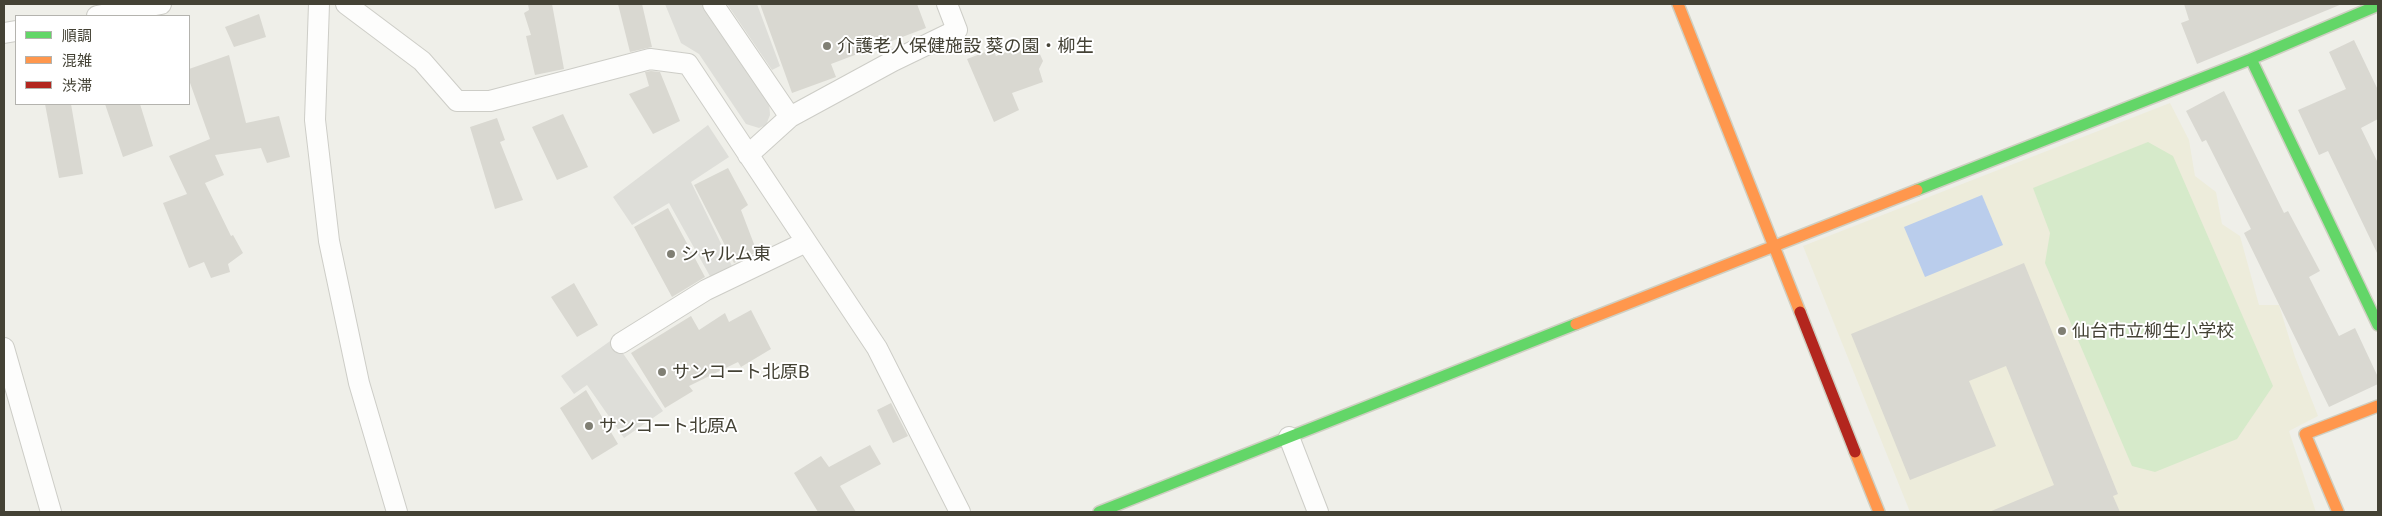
<!DOCTYPE html>
<meta charset="utf-8">
<style>
body{margin:0}
#map{position:relative;width:2382px;height:516px;overflow:hidden;background:#efefe9;font-family:Lato,"Noto Sans JP",sans-serif}
canvas{display:block}
.frame{position:absolute;inset:0;border:5px solid #444235;pointer-events:none}
.legend{position:absolute;left:15px;top:15px;width:175px;height:90px;box-sizing:border-box;background:#fff;border:1px solid #b4b3ae;margin:0;padding:6px 9px;list-style:none;font-size:15px;color:#444235}
.legend li{display:flex;align-items:center;gap:10px;height:25px}
.legend b{width:25px;border:1px solid #b4b3ae}
</style>
<div id="map">
<canvas width="2382" height="516"></canvas>
<div class="frame"></div>
<ul class="legend">
<li><b style="height:6px;background:#63d668"></b>順調</li>
<li><b style="height:6px;background:#ff974d"></b>混雑</li>
<li><b style="height:6px;background:#b3261e"></b>渋滞</li>
</ul>
</div>
<script>
const ctx = document.querySelector('canvas').getContext('2d');
ctx.lineJoin = 'round';
function paint(path, color) { ctx.fillStyle = color; ctx.fill(path, 'evenodd'); }
const toPath = rows => new Path2D(rows.map(r => 'M' + r).join(''));
function stroke(path, color, width, dash) { ctx.strokeStyle = color; ctx.lineWidth = width; ctx.lineCap = dash ? 'butt' : 'round'; ctx.setLineDash(dash || []); ctx.stroke(path); }
function label(font, color, halo, rows, align = 'center') {
  ctx.font = font + ' Lato,"Noto Sans JP",sans-serif'; ctx.lineWidth = 4; ctx.setLineDash([]); ctx.textBaseline = 'middle'; ctx.strokeStyle = halo; ctx.fillStyle = color; for (const [text, x, y, turn = 0] of rows) {
    ctx.save(); ctx.translate(x, y); ctx.rotate((+turn || 0) * Math.PI / 180); ctx.textAlign = isNaN(turn) ? turn : align; if (halo) ctx.strokeText(text, 0, 0); ctx.fillText(text, 0, 0); ctx.restore();
  }
}
paint(toPath([
 [2170,103,2189,140,2195,176,2216,192,2222,224,2240,236,2259,305,2279,305,2295,357,2318,416,2289,431,2316,512,1910,512,1803,246]
]), '#edecdb');
paint(toPath([
 [2148,142,2173,156,2273,386,2237,439,2155,472,2132,466,2045,263,2050,233,2033,188]
]), '#d6eaca');
paint(toPath([
 [665,4,705,4,769,101,770,115,766,125,759,128,746,124,699,54,681,43],
 [727,4,757,4,780,66,772,70],
 [708,125,729,157,691,182,732,266,711,278,669,203,632,225,613,197],
 [613,339,663,411,624,438,587,385,574,394,561,376]
]), '#deded9');
paint(toPath([
 [1982,195,2003,245,1925,277,1904,227]
]), '#bacdec');
paint(toPath([
 [528,4,552,4,564,69,535,75,526,36,531,35,524,13,529,10],
 [618,4,642,4,652,47,630,52],
 [760,4,917,4,926,28,831,64,836,77,792,93],
 [2184,4,2342,4,2197,64,2181,23,2189,20],
 [259,14,266,37,234,47,225,27],
 [2354,40,2378,90,2378,119,2361,128,2378,163,2378,255,2328,151,2319,155,2298,110,2346,89,2329,52],
 [1034,41,1043,61,1039,69,1043,82,1012,93,1019,110,994,122,967,59,993,49,996,56],
 [229,55,246,123,279,116,290,157,267,163,261,148,215,155,224,175,205,183,231,236,233,235,243,253,228,264,230,272,211,278,204,262,189,268,163,203,187,194,169,156,210,139,189,80,189,69],
 [651,71,660,72,680,121,653,134,629,94,649,86,645,72],
 [2224,91,2284,213,2288,211,2320,271,2309,277,2339,336,2355,328,2378,377,2378,384,2329,407,2244,233,2251,229,2206,140,2202,142,2186,111],
 [45,104,71,104,83,174,59,178],
 [105,104,140,104,153,146,123,157],
 [563,114,588,167,557,180,532,127],
 [497,118,505,140,500,142,523,200,495,209,470,127],
 [728,168,748,205,741,210,757,252,734,263,694,185],
 [668,208,705,277,672,297,634,227],
 [2024,263,2118,494,2113,496,2120,512,1989,512,2054,485,2006,366,1969,381,1996,446,1910,480,1851,334],
 [574,283,598,325,577,337,551,297],
 [751,310,771,349,741,367,738,362,689,386,693,391,665,408,631,353,691,316,699,330,725,313,729,322],
 [586,390,618,444,592,460,560,408],
 [891,403,908,436,893,443,877,410],
 [870,445,881,464,840,486,856,512,818,512,794,473,821,456,829,467]
]), '#d9d8d1');
const street = toPath([
 [319,4,315,120,329,241,359,383,397,512],
 [346,4,422,61,457,101,490,101,650,59,688,64,877,348,960,512],
 [713,4,790,117],
 [97,16,161,4],
 [4,33,16,31],
 [748,155,790,117,893,61,957,30,947,4],
 [621,343,706,290,806,242],
 [4,348,51,512],
 [1289,437,1318,512]
]);
const fast = toPath([
 [2251,59,2378,325],
 [1917,190,2251,59,2374,7],
 [1099,512,1576,324]
]);
const slow = toPath([
 [1678,4,1800,312],
 [1576,324,1917,190],
 [1855,452,1879,512],
 [2338,512,2305,434,2378,406]
]);
const jam = toPath([
 [1800,312,1855,452]
]);
stroke(street, '#cdcdc7', 22);
stroke(fast, '#cfcfc2', 14);
stroke(slow, '#cfcfc2', 14);
stroke(jam, '#cfcfc2', 14);
stroke(street, '#fdfdfc', 20);
stroke(fast, '#63d668', 11);
stroke(slow, '#ff974d', 11);
stroke(jam, '#b3261e', 11);
for (const [x, y, r, color] of [
 [827,46,5,"#807f74"],
 [671,254,5,"#807f74"],
 [2062,331,5,"#807f74"],
 [662,372,5,"#807f74"],
 [589,426,5,"#807f74"]
]) { const dot = new Path2D(); dot.arc(x, y, r, 0, 2 * Math.PI); ctx.fillStyle = color; ctx.fill(dot); stroke(dot, '#fff', 2); }
label('18px', '#444235', '#fff', [
 ["介護老人保健施設 葵の園・柳生",837,46],
 ["シャルム東",681,254],
 ["仙台市立柳生小学校",2072,331],
 ["サンコート北原B",672,372],
 ["サンコート北原A",599,426]
], 'left');
</script>
